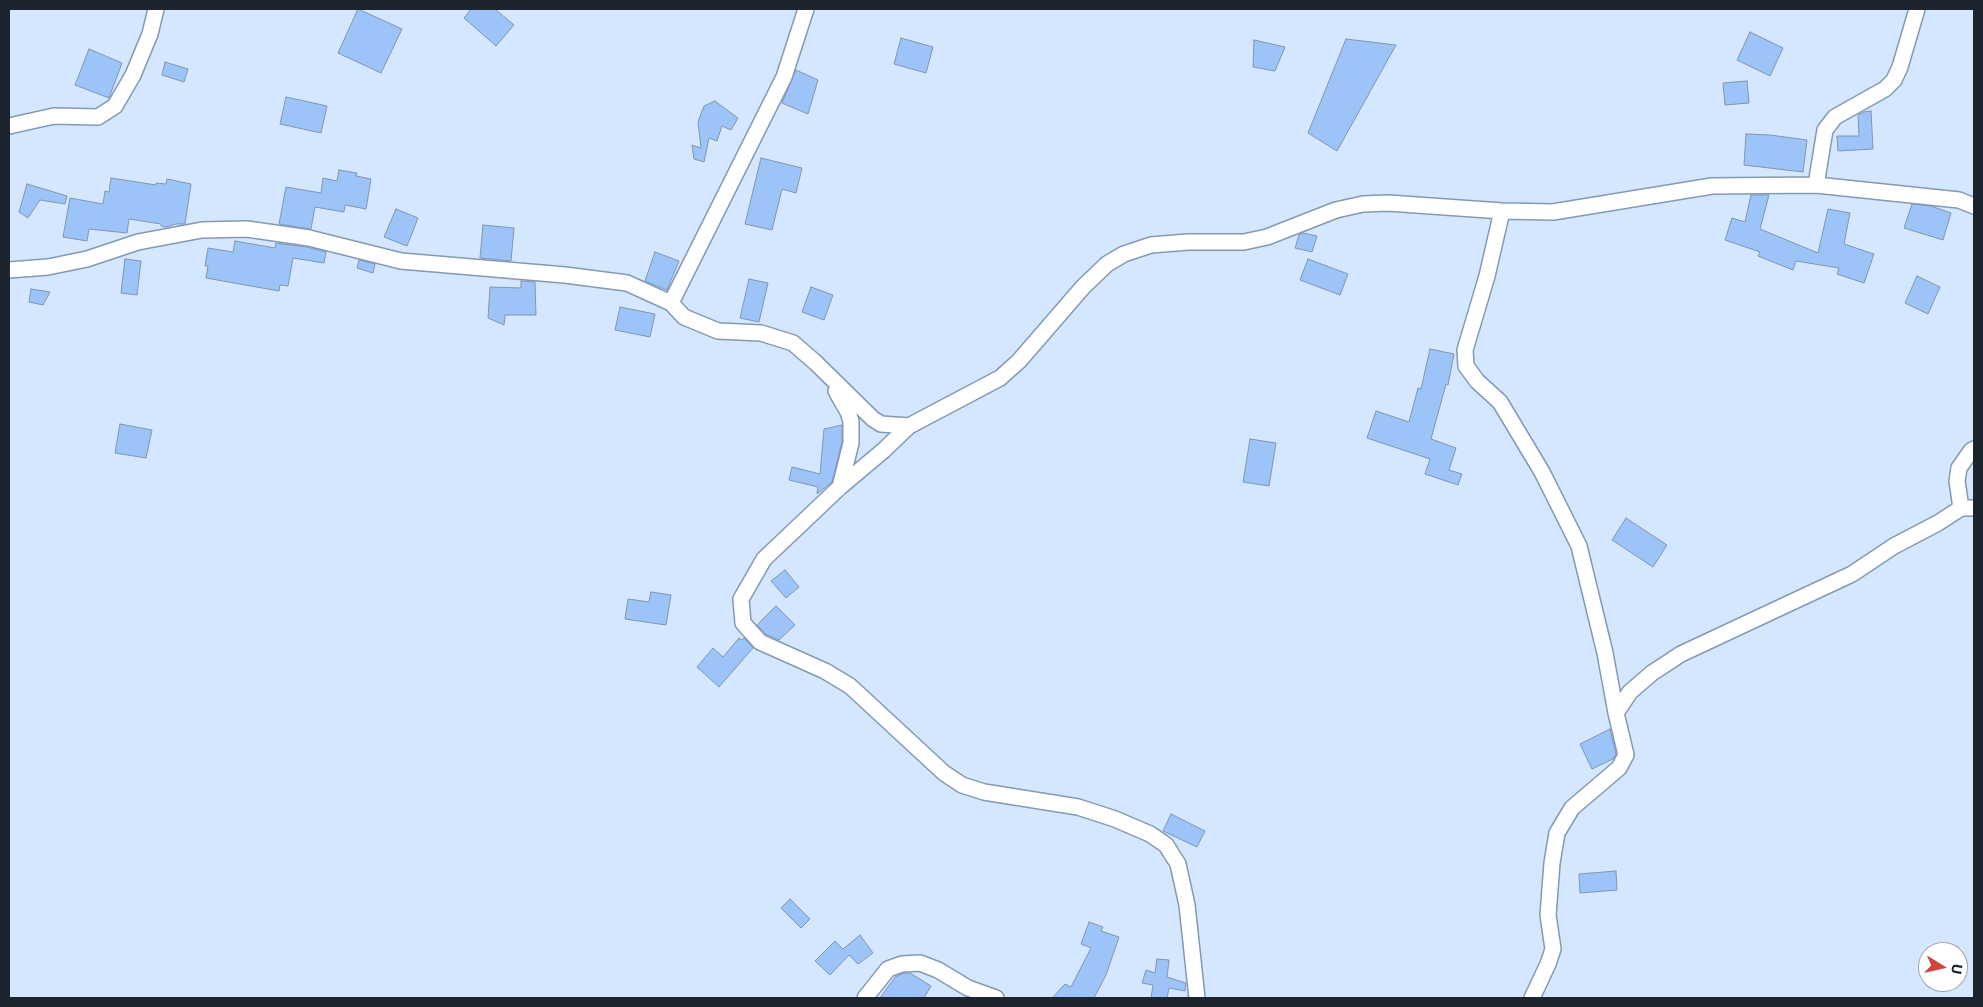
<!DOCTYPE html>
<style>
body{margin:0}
#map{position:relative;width:1983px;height:1007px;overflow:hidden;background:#d4e7ff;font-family:Commissioner,sans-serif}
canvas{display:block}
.frame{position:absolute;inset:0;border:10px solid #1c242f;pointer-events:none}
.north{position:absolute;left:1918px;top:942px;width:50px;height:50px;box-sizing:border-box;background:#fff;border:1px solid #a4a7ac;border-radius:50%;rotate:99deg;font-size:14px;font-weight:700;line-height:20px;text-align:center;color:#1c242f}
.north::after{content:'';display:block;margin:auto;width:18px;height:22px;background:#d3453c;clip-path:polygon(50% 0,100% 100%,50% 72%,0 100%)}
</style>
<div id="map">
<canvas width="1983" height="1007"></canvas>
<div class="frame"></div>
<div class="north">U</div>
</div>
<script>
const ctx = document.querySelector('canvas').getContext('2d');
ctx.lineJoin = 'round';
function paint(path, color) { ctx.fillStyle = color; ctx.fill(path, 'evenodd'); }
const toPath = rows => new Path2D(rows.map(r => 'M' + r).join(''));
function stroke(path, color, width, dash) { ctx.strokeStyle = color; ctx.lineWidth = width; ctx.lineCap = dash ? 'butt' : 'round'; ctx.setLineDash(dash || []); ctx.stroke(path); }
const building = toPath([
 [358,9,402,29,381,73,338,53,358,9],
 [471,9,495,9,514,25,496,46,464,18,471,9],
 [1750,32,1783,48,1770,76,1737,60,1750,32],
 [901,38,933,47,926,73,894,64,901,38],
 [1346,39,1396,45,1337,151,1308,133,1346,39],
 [1254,40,1285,47,1275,71,1253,67,1254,40],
 [89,49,122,63,109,98,75,85,89,49],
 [165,62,188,69,184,82,162,75,165,62],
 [796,70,818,80,808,114,782,103,796,70],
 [1747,81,1749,103,1725,105,1723,83,1747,81],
 [286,97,327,106,321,133,280,124,286,97],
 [715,101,738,118,731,130,722,126,717,141,709,138,704,162,694,159,692,145,701,148,698,122,704,106,715,101],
 [1871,111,1873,149,1838,151,1837,136,1859,136,1858,115,1864,112,1871,111],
 [1746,134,1770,135,1807,140,1803,172,1744,165,1746,134],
 [761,158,802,168,796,193,782,189,772,230,745,224,761,158],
 [339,170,357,173,356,176,371,179,366,209,345,205,344,212,315,207,311,229,279,224,286,187,321,193,323,178,337,181,339,170],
 [111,178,156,185,156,183,166,184,167,179,191,184,185,224,176,224,166,227,161,226,161,224,129,219,127,233,89,229,87,241,63,237,70,198,103,204,105,191,109,192,111,178],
 [27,184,67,196,65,204,40,200,28,218,19,212,27,184],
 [1751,195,1769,195,1760,229,1818,253,1828,209,1850,213,1844,244,1874,254,1864,283,1837,274,1839,268,1796,261,1793,270,1758,256,1760,252,1725,240,1732,218,1745,222,1751,195],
 [1912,204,1931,206,1951,213,1943,240,1904,228,1912,204],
 [396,209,418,218,407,246,384,237,396,209],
 [483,225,514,228,511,261,480,258,483,225],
 [1303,233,1317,236,1312,252,1295,248,1299,235,1303,233],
 [235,241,275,248,276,243,307,247,326,252,324,263,293,258,288,286,280,285,279,291,206,278,208,266,205,266,208,248,233,252,235,241],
 [655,252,679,261,667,290,645,281,655,252],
 [125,259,141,261,137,295,121,293,125,259],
 [1308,259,1348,274,1340,295,1300,280,1308,259],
 [359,260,375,264,373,273,357,268,359,260],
 [1917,276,1940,287,1928,314,1905,303,1917,276],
 [749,279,768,283,759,322,740,318,749,279],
 [521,281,535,282,536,315,505,315,504,325,488,318,490,287,521,288,521,281],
 [811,287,833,295,824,320,802,312,811,287],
 [31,289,50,292,43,305,29,302,31,289],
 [620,307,655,314,650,337,615,330,620,307],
 [1430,349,1454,354,1448,385,1446,384,1431,439,1456,448,1449,470,1462,474,1458,485,1425,474,1430,459,1367,438,1376,411,1409,422,1418,388,1421,389,1430,349],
 [120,424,152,430,146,458,115,453,120,424],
 [842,425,842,442,832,482,817,494,818,487,789,480,792,467,820,474,824,429,842,425],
 [1250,439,1276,443,1269,486,1243,482,1250,439],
 [1626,518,1667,545,1653,567,1612,540,1626,518],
 [785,570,799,587,786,598,771,581,785,570],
 [651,592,671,595,666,625,625,619,628,599,649,602,651,592],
 [776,606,795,625,779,640,766,634,757,625,776,606],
 [739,638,741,640,744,638,753,648,719,687,697,667,713,648,723,657,739,638],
 [1610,729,1616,754,1613,759,1592,769,1580,744,1610,729],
 [1171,814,1205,831,1197,847,1163,831,1171,814],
 [1616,871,1617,890,1580,893,1579,874,1616,871],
 [790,899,810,919,801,928,781,908,790,899],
 [1089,922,1103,927,1101,931,1119,937,1106,975,1094,998,1052,998,1065,984,1071,987,1091,948,1081,944,1089,922],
 [860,935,873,953,858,964,849,955,830,975,815,961,835,941,843,949,860,935],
 [1157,959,1169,960,1167,977,1186,983,1185,991,1169,988,1167,998,1151,998,1153,985,1142,983,1146,970,1155,973,1157,959],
 [904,973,910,973,931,986,924,998,880,998,895,977,904,973]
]);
paint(building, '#9cc4f8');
stroke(building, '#8095b1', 1);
const street = toPath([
 [9,126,54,116,98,117,115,106,133,75,150,34,156,9],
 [1816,185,1825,130,1835,117,1885,89,1894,80,1900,67,1917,9],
 [1502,211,1487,276,1465,350,1466,366,1477,381,1500,402,1542,472,1579,546,1605,653,1616,713,1626,755,1619,768,1572,808,1557,833,1552,863,1548,915,1553,949,1548,964,1532,998],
 [9,270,48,267,87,259,138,242,202,230,247,229,309,238,401,261,565,275,627,283,671,303,684,317,718,331,761,333,793,343,816,363,873,419,881,424,909,426],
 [671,303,784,77,806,9],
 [836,391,848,412,851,421,851,443,840,487],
 [1974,449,1971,451,1959,468,1957,481,1961,508,1974,508],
 [1616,713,1630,692,1652,673,1681,654,1852,574,1894,546,1938,523,1961,508],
 [865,998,888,969,902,964,920,963,938,970,968,988,996,998],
 [1197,998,1187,905,1178,864,1166,845,1150,834,1115,819,1078,807,984,792,962,785,944,773,850,686,825,671,760,642,743,623,741,599,764,559,840,487,884,450,909,426,1000,378,1019,361,1083,287,1107,264,1124,254,1151,245,1188,242,1244,242,1267,237,1336,210,1363,204,1388,203,1502,211,1553,212,1712,186,1816,185,1959,200,1974,206]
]);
stroke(street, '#8399b5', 18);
stroke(street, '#fff', 15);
</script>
